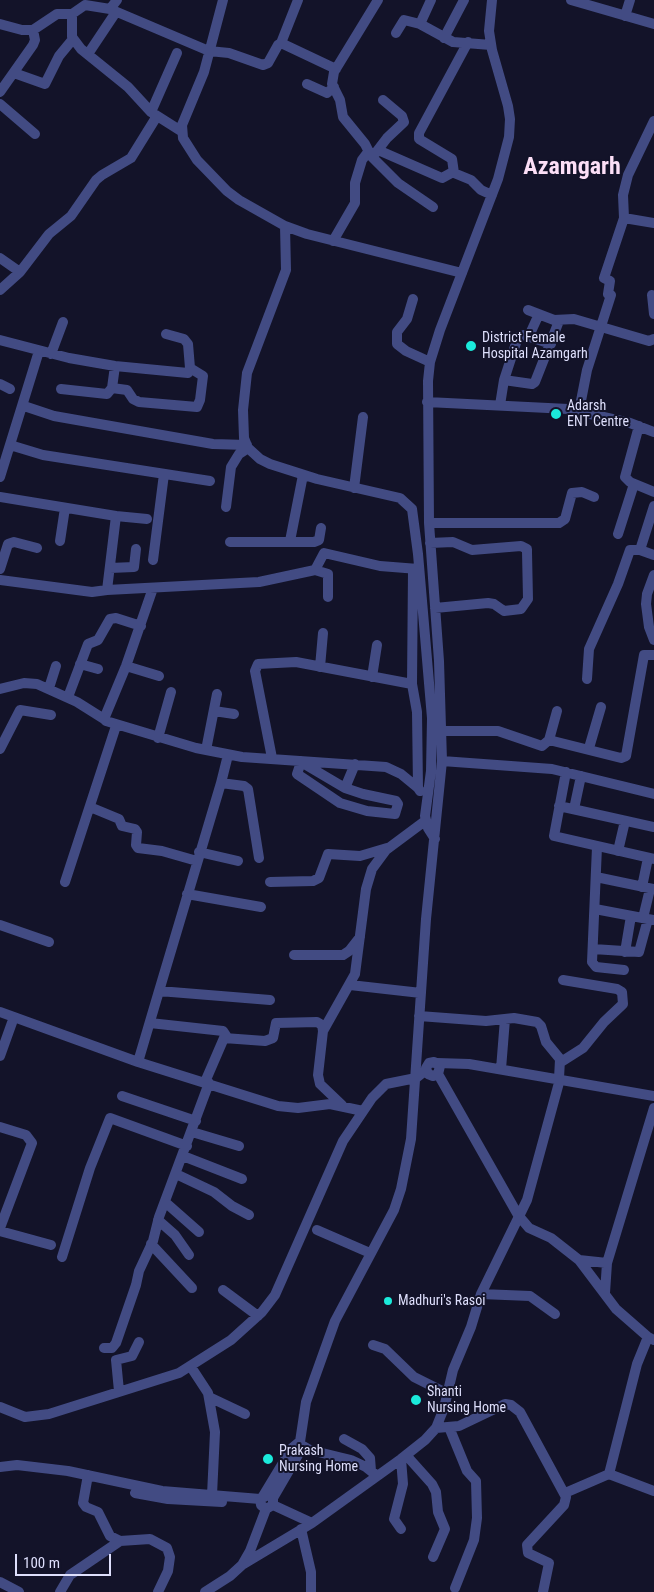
<!DOCTYPE html>
<style>
body{margin:0}
#map{position:relative;width:654px;height:1592px;overflow:hidden;background:#131329;font-family:"Roboto Condensed",sans-serif}
canvas{display:block}
.scale{position:absolute;left:15px;top:1554px;width:96px;height:22px;box-sizing:border-box;border:2px solid #dedffc;border-top:0;padding-left:6px;font-size:15px;line-height:18px;white-space:nowrap;color:#dedffc;-webkit-text-stroke:4px #131329;paint-order:stroke}
</style>
<div id="map">
<canvas width="654" height="1592"></canvas>
<div class="scale">100 m</div>
</div>
<script>
const ctx = document.querySelector('canvas').getContext('2d');
ctx.lineJoin = 'round';
const toPath = rows => new Path2D(rows.map(r => 'M' + r).join(''));
function stroke(path, color, width, dash) { ctx.strokeStyle = color; ctx.lineWidth = width; ctx.lineCap = dash ? 'butt' : 'round'; ctx.setLineDash(dash || []); ctx.stroke(path); }
function label(font, color, halo, rows, align = 'center') {
  ctx.font = font + ' "Roboto Condensed",sans-serif'; ctx.lineWidth = 4; ctx.setLineDash([]); ctx.textBaseline = 'middle'; ctx.strokeStyle = halo; ctx.fillStyle = color; for (const [text, x, y, turn = 0] of rows) {
    ctx.save(); ctx.translate(x, y); ctx.rotate((+turn || 0) * Math.PI / 180); ctx.textAlign = isNaN(turn) ? turn : align; if (halo) ctx.strokeText(text, 0, 0); ctx.fillText(text, 0, 0); ctx.restore();
  }
}
stroke(toPath([
 [223,0,204,72,182,125,183,138,197,160,227,191,239,200,285,226,307,234,462,273],
 [378,0,334,72,332,84,340,100,343,117,365,144,371,156,398,183,433,207],
 [571,0,654,24],
 [110,9,209,51,229,53,263,65,268,63,278,45,281,43,336,69],
 [72,14,72,37,81,49,128,87,151,112,181,131],
 [625,16,630,0],
 [0,24,22,30,33,30,57,14,72,14,85,5,110,9,117,0],
 [420,24,453,42,491,45],
 [396,33,404,20,420,24,431,0],
 [444,38,464,0],
 [468,42,419,133,419,139,452,159,454,173,471,180,481,190,492,195],
 [281,43,298,0],
 [88,54,116,12],
 [14,73,45,84,59,56,73,39],
 [307,84,327,93,334,87],
 [0,92,33,45,35,40,33,30],
 [0,104,35,134],
 [151,112,177,53],
 [378,150,442,178,453,172],
 [374,155,387,138,404,122,402,116,383,100],
 [624,218,654,223],
 [285,226,286,270,247,373,243,410,244,438,248,448,260,459,270,464,317,479,400,498,412,509,418,554,432,718,431,771,425,816,428,828,435,839],
 [333,241,355,203,355,183,362,160,368,152],
 [0,258,20,272],
 [0,290,20,272,49,234,71,216,96,180,102,175,131,158,157,116],
 [652,295,654,314],
 [413,299,407,319,397,332,397,344,406,351,430,362],
 [528,310,554,320,574,319,649,341,654,339],
 [529,336,539,314],
 [0,340,69,358,115,366,188,373,190,368,188,344,184,339,166,334],
 [51,354,63,322],
 [504,380,532,384,535,382,559,321],
 [0,384,10,389],
 [112,388,127,390,133,399,139,402,197,407,200,400,203,376,190,368],
 [61,389,107,394,112,388,115,366],
 [427,402,568,409,630,423,654,432],
 [500,405,504,380,518,337,524,335,551,344],
 [24,406,54,416,213,444,247,445],
 [579,411,587,370,611,295,608,294,610,281,604,278,624,218,623,195,628,175,654,121],
 [639,426,625,477,630,482,654,492],
 [10,445,43,455,210,481],
 [0,477,39,351],
 [354,488,363,417],
 [0,497,116,516,107,590,92,592,0,580],
 [226,507,231,467,239,454,248,448],
 [116,516,147,519],
 [429,523,559,523,565,519,572,493,582,492,594,497],
 [618,534,634,484],
 [60,541,65,508],
 [290,541,303,475],
 [230,542,314,542,319,540,321,528],
 [430,543,453,542,472,550,521,546,527,549,527,552,528,599,521,609,504,611,494,604,488,603,435,608],
 [640,550,654,555],
 [153,560,164,474],
 [110,568,134,567,136,549],
 [0,569,8,544,14,542,37,548],
 [315,570,328,574,328,597],
 [654,575,647,594,646,604,649,627,654,640],
 [153,588,126,666,104,719,106,721,196,748,242,757,386,767,401,774,418,788],
 [107,590,259,582,315,570,324,553,380,566,418,569],
 [80,664,98,669],
 [126,666,159,676],
 [320,667,323,633],
 [372,677,377,645],
 [587,679,589,649,618,584,630,550,640,550,654,506],
 [412,684,413,570],
 [49,688,56,666],
 [0,689,24,683,37,684,77,702,104,719],
 [68,697,88,644,98,640,110,619,116,618,141,626],
 [214,711,234,714],
 [443,731,498,731,542,746,549,740,557,711],
 [158,738,171,692],
 [549,740,621,758,626,756,644,655,654,655],
 [589,748,601,707],
 [0,749,20,710,51,715],
 [206,750,217,694],
 [272,758,255,671,258,664,296,662,412,684,417,712,418,788,420,791],
 [300,761,301,762,328,778,345,788,363,794,396,801,398,804,395,814,367,811,340,803,297,774,301,762],
 [442,761,552,769,654,794],
 [566,772,554,836,654,859],
 [221,783,228,755],
 [345,788,355,764],
 [559,806,654,827],
 [90,807,119,819,122,826,135,829,137,832,136,845,138,848,162,851,197,861],
 [574,809,581,776],
 [597,847,592,962,596,967,624,970],
 [618,851,625,821],
 [199,852,238,861],
 [596,877,654,889],
 [65,882,116,726],
 [270,882,313,881,319,878,328,854,360,856,387,848],
 [642,887,648,858],
 [187,894,261,907],
 [595,909,653,920],
 [643,918,650,889],
 [0,925,49,942],
 [593,949,639,952,648,919],
 [625,952,631,916],
 [294,955,343,955,349,951,360,937],
 [350,985,421,993],
 [159,991,221,783,244,786,248,789,259,858],
 [0,1012,138,1062,278,1106,298,1108,330,1104,363,1111],
 [419,1016,486,1021,514,1018,537,1022,541,1026,546,1042,560,1059,559,1079],
 [150,1023,223,1031,227,1037],
 [323,1031,355,974,366,889,372,869,386,850,425,821],
 [0,1056,14,1017],
 [138,1062,159,991,270,1000],
 [561,1062,583,1048,604,1022,623,1004,622,992,617,989,563,980],
 [437,1063,469,1064,654,1096],
 [501,1069,505,1019],
 [438,1074,433,1076,428,1074,426,1068,429,1063,434,1062,440,1066,438,1074,518,1215,529,1228,551,1238,579,1260,616,1309,648,1337,654,1340],
 [205,1082,224,1038,265,1041,273,1038,276,1023,317,1022,322,1025,323,1031,318,1075,320,1084,342,1105],
 [122,1096,196,1121],
 [0,1127,26,1135,32,1143,0,1228],
 [192,1132,239,1146],
 [183,1156,242,1179],
 [176,1174,214,1192,232,1206,249,1215],
 [165,1202,199,1232],
 [158,1220,175,1235,189,1255],
 [317,1230,370,1253],
 [0,1231,51,1245],
 [151,1244,192,1288],
 [62,1257,90,1168,110,1118,187,1146],
 [579,1260,607,1263],
 [223,1290,258,1316],
 [605,1293,607,1263,654,1108],
 [481,1294,530,1296,555,1314],
 [373,1345,385,1349,414,1377,448,1394],
 [104,1348,112,1348,116,1343,136,1285,139,1271,153,1241,159,1217,209,1083],
 [191,1367,208,1393,215,1432,212,1495],
 [119,1391,116,1360,132,1356,139,1342],
 [209,1397,245,1414],
 [0,1407,25,1417,49,1414,179,1373,231,1340,262,1312,275,1295,343,1141,372,1098,386,1084,416,1078,426,1070],
 [449,1427,467,1471,476,1481,477,1518,474,1540,455,1588],
 [436,1428,459,1426,505,1404,511,1405,520,1412,566,1497,564,1505,527,1545,528,1553,549,1563,543,1592],
 [344,1439,362,1449,370,1458,371,1471],
 [298,1443,310,1450,351,1460,366,1467,376,1475],
 [406,1455,432,1484,436,1492,438,1512,445,1529,433,1557],
 [0,1467,17,1465,68,1471,162,1491,260,1499,268,1495,273,1498,273,1505,266,1509,261,1505,260,1499],
 [609,1474,637,1364,648,1337],
 [88,1475,83,1503,86,1507,98,1512,110,1536,120,1541,150,1539,167,1548,170,1557,168,1571,158,1592],
 [135,1493,168,1499,222,1502],
 [565,1493,609,1474,654,1491],
 [263,1496,292,1448,298,1443],
 [273,1498,298,1455,306,1402,335,1321,394,1210,401,1189,411,1139,426,919,442,761,439,661,429,523,428,381,430,362,440,330,498,179,509,137,510,119,508,106,492,50,489,31,492,0],
 [273,1505,312,1523],
 [301,1529,311,1572,311,1592],
 [401,1529,394,1519,403,1484,401,1459],
 [242,1565,312,1523,401,1459,425,1440,436,1428,444,1408,453,1370,471,1327,481,1294,527,1200,560,1079],
 [0,1582,19,1592],
 [60,1592,70,1575,120,1541],
 [205,1592,230,1576,242,1565,250,1551,266,1509]
]), '#424b83', 10);
for (const [x, y, r, color] of [
 [471,346,6,"#1beadb"],
 [556,414,6,"#1beadb"],
 [388,1301,5,"#1beadb"],
 [416,1400,6,"#1beadb"],
 [268,1459,6,"#1beadb"]
]) { const dot = new Path2D(); dot.arc(x, y, r, 0, 2 * Math.PI); ctx.fillStyle = color; ctx.fill(dot); stroke(dot, '#131329', 2); }
label('14px', '#dedffc', '#131329', [
 ["District Female",482,338],
 ["Hospital Azamgarh",482,354],
 ["Adarsh",567,406],
 ["ENT Centre",567,422],
 ["Madhuri's Rasoi",398,1301],
 ["Shanti",427,1392],
 ["Nursing Home",427,1408],
 ["Prakash",279,1451],
 ["Nursing Home",279,1467]
], 'left');
label('bold 24px', '#fcdff7', '#131329', [
 ["Azamgarh",572,168]
]);
</script>
